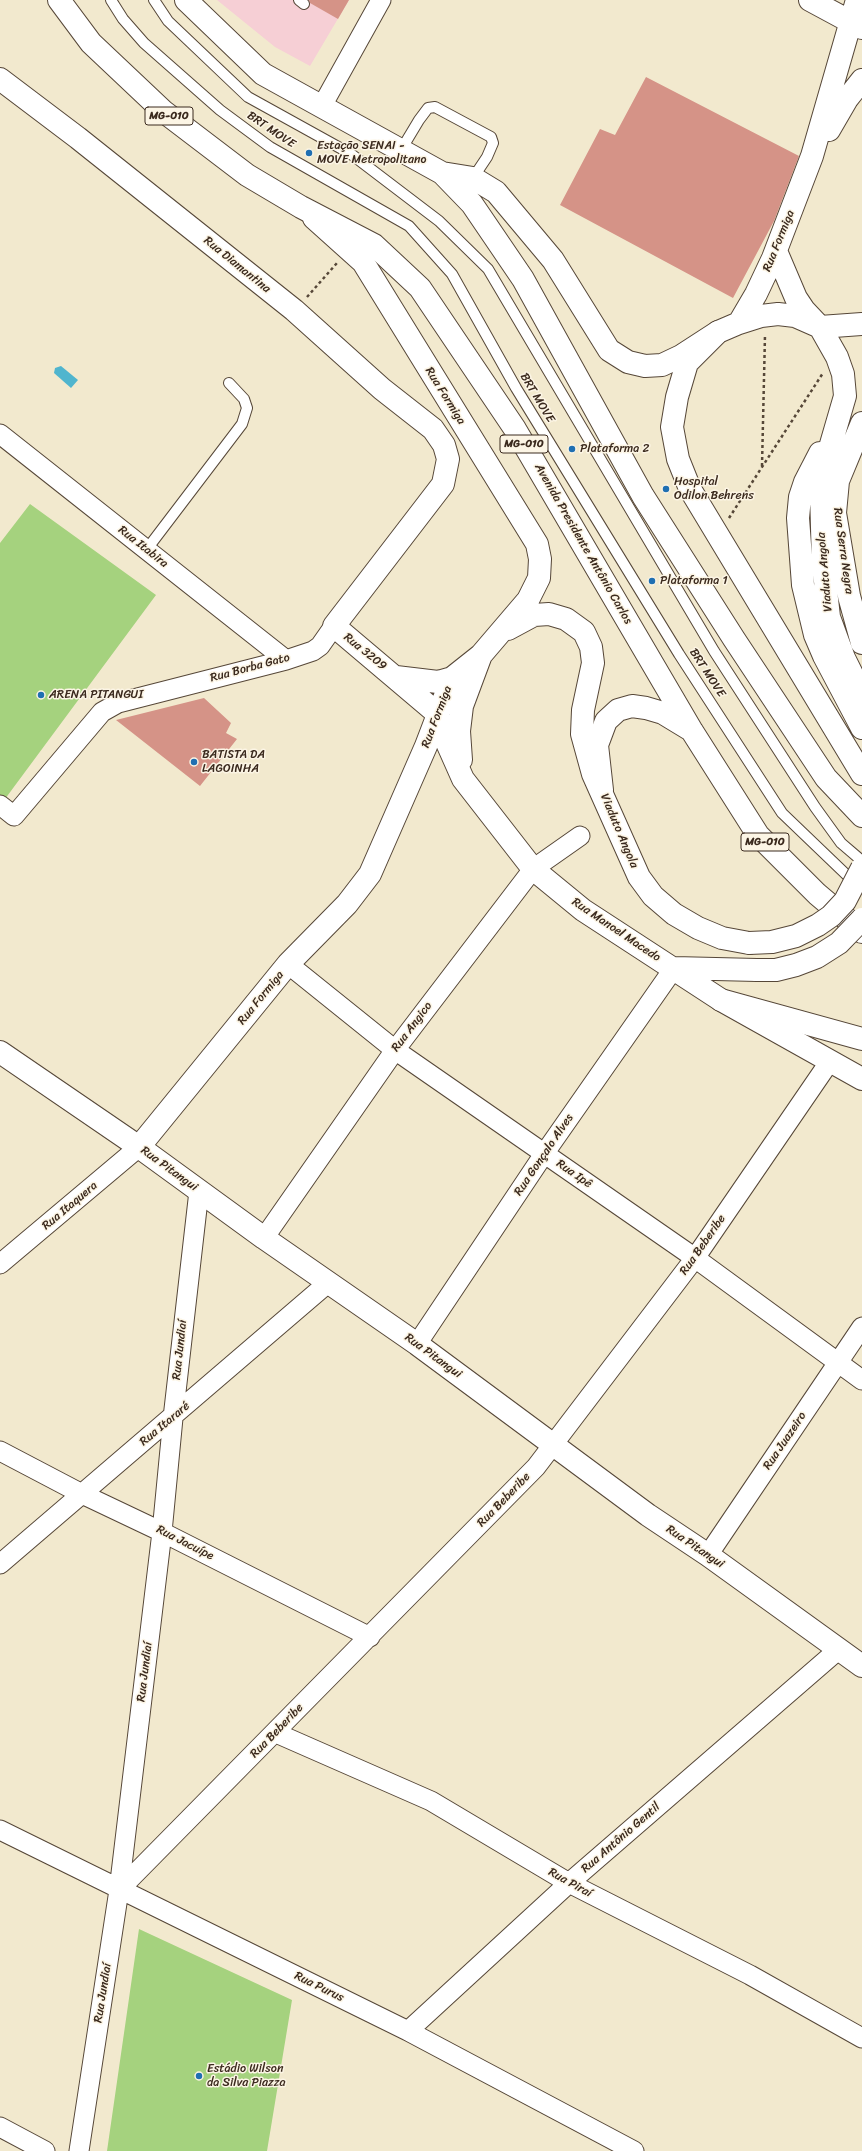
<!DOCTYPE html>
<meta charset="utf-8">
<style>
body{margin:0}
canvas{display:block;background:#f2e9ce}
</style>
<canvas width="862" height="2151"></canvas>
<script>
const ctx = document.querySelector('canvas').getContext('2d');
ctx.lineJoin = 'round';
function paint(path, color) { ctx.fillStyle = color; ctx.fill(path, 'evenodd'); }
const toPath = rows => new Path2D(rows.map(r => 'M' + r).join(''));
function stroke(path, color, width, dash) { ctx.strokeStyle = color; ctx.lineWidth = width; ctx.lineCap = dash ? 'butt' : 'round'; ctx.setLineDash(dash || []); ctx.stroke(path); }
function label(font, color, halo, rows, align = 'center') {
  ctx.font = font + ' Sriracha,sans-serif'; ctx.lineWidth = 3; ctx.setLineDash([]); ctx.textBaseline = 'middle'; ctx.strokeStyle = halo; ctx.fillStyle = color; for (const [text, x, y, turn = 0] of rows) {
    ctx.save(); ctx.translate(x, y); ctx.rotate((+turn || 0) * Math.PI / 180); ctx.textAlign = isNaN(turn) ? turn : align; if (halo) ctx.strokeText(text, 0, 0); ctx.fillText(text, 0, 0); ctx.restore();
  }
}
paint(toPath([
 [217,0,349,0,310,66,275,47]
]), '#f6cfd5');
paint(toPath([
 [30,504,156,595,5,799,0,795,0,543],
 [139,1929,292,2000,267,2151,107,2151]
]), '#a5d27e');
paint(toPath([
 [61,366,78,380,71,388,54,373,55,368]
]), '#50b5ce');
paint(toPath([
 [309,0,349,0,338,19,310,3],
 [646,77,799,156,774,221,733,298,560,205,600,129,615,135],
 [204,698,231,723,226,733,237,739,200,786,116,720]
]), '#d59387');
const lane = toPath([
 [111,0,123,19,144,43,220,110,270,147,409,226,452,274,516,388,679,654,782,813,855,883],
 [154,0,168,21,248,97,351,154,439,221,488,269,714,651,815,807,841,843,862,861],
 [299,0,304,4],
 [401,150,419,120,428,108,435,107,491,137,493,143,487,157,473,178],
 [147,549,242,424,247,408,244,399,229,383]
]);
const street = toPath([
 [322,106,381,0],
 [0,434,286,660],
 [0,805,14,816,102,712,118,703,286,660,313,651,320,646,334,626],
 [288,964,395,1050,695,1258,862,1380],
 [264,1238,395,1050,533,869,580,836],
 [0,1264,139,1147],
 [417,1344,544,1154,674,968],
 [0,1451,82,1494,162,1532,370,1637],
 [708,1555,862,1327],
 [0,1564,329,1282],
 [276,1733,431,1801,569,1883,750,1975,862,2038],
 [0,1830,408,2031,634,2151],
 [119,1890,536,1467,695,1258,830,1061],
 [408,2031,569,1883,838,1650],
 [0,2127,45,2151],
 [79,2151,119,1890,162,1532,173,1418,199,1191]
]);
const secondary = toPath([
 [810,0,862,28],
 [0,79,78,138,294,310,382,389,433,429,444,445,448,459,443,484,334,626,438,714],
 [829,130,847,99,862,80],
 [776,251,796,298,804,310,820,327,862,324],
 [739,323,756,294,773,258,812,156,857,0],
 [862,423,838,481,835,513,849,596,862,643],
 [820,453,805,482,800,497,798,518,803,585,815,635,824,656,862,728],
 [508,629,534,615,549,614,566,619,584,632,591,647,593,663,583,710,582,734,593,774,639,877,653,896,674,914,698,928,722,938,749,943],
 [396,677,438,682,452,678],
 [862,694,844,658,829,617,823,563,821,492,822,475,845,396,843,374,837,357,820,327,795,316,778,314,761,316,739,323,718,332,687,363,677,397,672,427,678,459,690,489,862,774],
 [438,714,447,743,463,779,533,869,583,910,721,1000,862,1079],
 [461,760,459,731,462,706,481,655],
 [674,968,757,970],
 [0,1052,139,1147,264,1238,417,1344,648,1515,708,1555,862,1666],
 [139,1147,288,964,347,904,370,874,426,746,452,678,481,655,528,600,539,578,540,559,537,544,363,262,314,218]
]);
const highway = toPath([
 [59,0,91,43,163,111,247,175,301,207,374,245,420,288,515,429,692,731,758,835,817,894,862,932],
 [186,0,263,74,442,173,472,204,523,279,643,496,734,639,826,778,862,816],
 [442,173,473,178,496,192,553,260,609,350,628,362,645,366,662,365,681,356,718,332],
 [602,790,597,745,606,721,618,710,632,706,646,708,663,713,691,730],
 [721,1000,862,1039]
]);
stroke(lane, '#564738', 12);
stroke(street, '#564738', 21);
stroke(secondary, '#564738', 24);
stroke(highway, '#564738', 24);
stroke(toPath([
 [307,297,337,263],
 [762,466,765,335],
 [729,518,823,373]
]), '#564738', 2.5, [3, 3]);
stroke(lane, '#fff', 10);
stroke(street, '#fff', 19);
stroke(secondary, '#fff', 22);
stroke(highway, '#fff', 22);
const secondaryBridge = toPath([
 [749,943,772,942,796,936,818,925,831,916,845,901,862,868],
 [757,970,776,970,796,965,817,957,839,943,862,919]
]);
stroke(secondaryBridge, '#564738', 24, []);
stroke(secondaryBridge, '#fff', 22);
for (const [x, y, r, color] of [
 [309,153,4,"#1f6fb2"],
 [572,449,4,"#1f6fb2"],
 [666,489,4,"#1f6fb2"],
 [652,581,4,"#1f6fb2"],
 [41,695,4,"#1f6fb2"],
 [194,762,4,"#1f6fb2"],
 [199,2076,4,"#1f6fb2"]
]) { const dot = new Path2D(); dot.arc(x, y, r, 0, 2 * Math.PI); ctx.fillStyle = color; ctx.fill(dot); stroke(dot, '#fcf5e5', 1.5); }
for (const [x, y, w] of [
 [169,116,48],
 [524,444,48],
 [765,842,48]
]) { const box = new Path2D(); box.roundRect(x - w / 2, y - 9, w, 18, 3); ctx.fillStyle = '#fcf5e5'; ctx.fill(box); stroke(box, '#3b2a1e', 1); }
label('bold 11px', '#3b2a1e', null, [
 ["MG-010",169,116],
 ["MG-010",524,444],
 ["MG-010",765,842]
]);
label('12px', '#3b2a1e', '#fcf5e5', [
 ["BRT MOVE",271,130,34],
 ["Rua Formiga",779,241,-68],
 ["Rua Diamantina",237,265,39],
 ["Rua Formiga",445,396,58],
 ["BRT MOVE",537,398,59],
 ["Avenida Presidente Antônio Carlos",583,544,60],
 ["Rua Itabira",143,547,38],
 ["Rua Serra Negra",843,551,82],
 ["Viaduto Angola",825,572,-95],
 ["Rua 3209",365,652,39],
 ["Rua Borba Gato",250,668,-15],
 ["BRT MOVE",707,673,57],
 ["Rua Formiga",437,717,-69],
 ["Viaduto Angola",619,831,67],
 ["Rua Manoel Macedo",616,930,34],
 ["Rua Formiga",261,998,-51],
 ["Rua Angico",412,1027,-53],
 ["Rua Gonçalo Alves",544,1155,-56],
 ["Rua Pitangui",169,1169,36],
 ["Rua Ipê",574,1174,35],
 ["Rua Itaquera",70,1206,-40],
 ["Rua Beberibe",703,1245,-55],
 ["Rua Jundiaí",180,1350,-84],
 ["Rua Pitangui",433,1356,36],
 ["Rua Itararé",165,1424,-40],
 ["Rua Juazeiro",785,1441,-56],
 ["Rua Beberibe",504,1500,-46],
 ["Rua Jacuípe",185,1543,27],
 ["Rua Pitangui",695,1547,34],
 ["Rua Jundiaí",145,1672,-83],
 ["Rua Beberibe",277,1731,-46],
 ["Rua Antônio Gentil",621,1838,-41],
 ["Rua Piraí",570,1883,29],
 ["Rua Purus",319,1987,26],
 ["Rua Jundiaí",103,1993,-81]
]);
label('12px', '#3b2a1e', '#fcf5e5', [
 ["Estação SENAI -",317,146],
 ["MOVE Metropolitano",317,160],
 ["Plataforma 2",580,449],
 ["Hospital",674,482],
 ["Odilon Behrens",674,496],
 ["Plataforma 1",660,581],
 ["ARENA PITANGUI",49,695],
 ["BATISTA DA",202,755],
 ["LAGOINHA",202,769],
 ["Estádio Wilson",207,2069],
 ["da Silva Piazza",207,2083]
], 'left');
</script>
